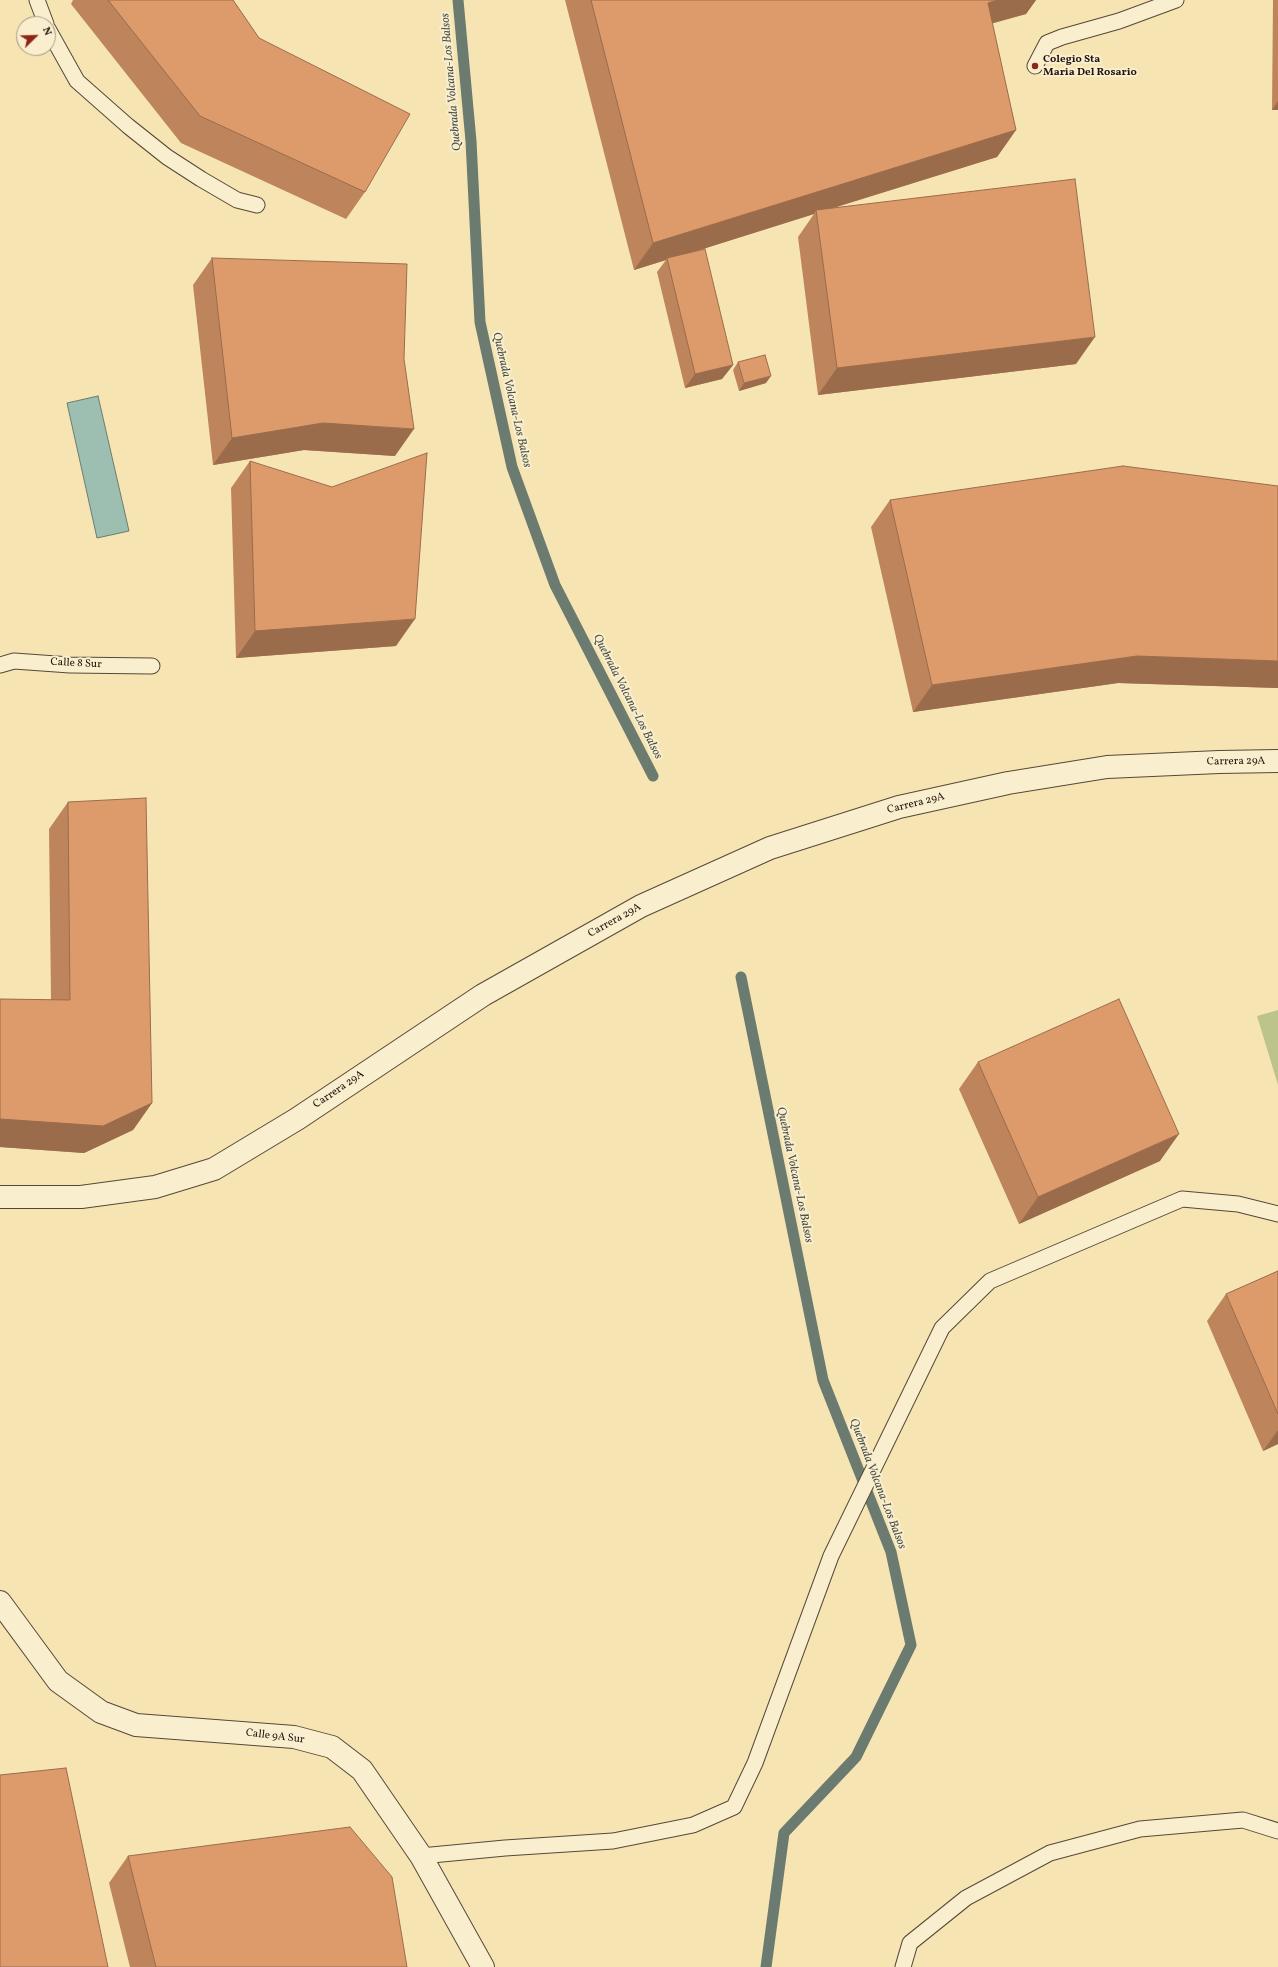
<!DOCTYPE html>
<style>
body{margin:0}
#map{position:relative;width:1278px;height:1967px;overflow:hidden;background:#f6e5b3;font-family:Vollkorn,serif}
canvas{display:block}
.north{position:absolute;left:16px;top:16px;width:40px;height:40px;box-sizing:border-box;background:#f9eece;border:1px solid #a39781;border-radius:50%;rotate:67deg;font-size:11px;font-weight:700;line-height:16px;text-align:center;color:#21140e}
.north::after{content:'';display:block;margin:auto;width:14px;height:18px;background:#8f2418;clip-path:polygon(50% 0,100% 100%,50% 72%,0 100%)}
</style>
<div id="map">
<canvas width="1278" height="1967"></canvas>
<div class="north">N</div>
</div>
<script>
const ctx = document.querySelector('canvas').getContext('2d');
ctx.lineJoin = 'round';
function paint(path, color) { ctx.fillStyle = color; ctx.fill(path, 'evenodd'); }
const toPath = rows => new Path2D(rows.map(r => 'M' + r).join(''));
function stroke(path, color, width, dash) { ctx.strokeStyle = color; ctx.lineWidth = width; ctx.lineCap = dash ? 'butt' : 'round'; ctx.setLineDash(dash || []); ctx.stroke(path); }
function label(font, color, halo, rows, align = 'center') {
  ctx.font = font + ' Vollkorn,serif'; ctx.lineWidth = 4; ctx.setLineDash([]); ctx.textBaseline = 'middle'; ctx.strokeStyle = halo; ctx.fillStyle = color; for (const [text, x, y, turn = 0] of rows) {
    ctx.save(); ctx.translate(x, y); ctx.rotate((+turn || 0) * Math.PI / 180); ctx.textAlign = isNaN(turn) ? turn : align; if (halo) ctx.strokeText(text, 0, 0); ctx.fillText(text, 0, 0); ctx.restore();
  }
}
paint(toPath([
 [1278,1010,1278,1085,1257,1016]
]), '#bdc48b');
const water = toPath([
 [98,396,129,531,97,538,67,403,98,396]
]);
paint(water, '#9dbfb1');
stroke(water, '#6b7b70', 1);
stroke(toPath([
 [458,0,471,141,480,322,512,467,555,585,653,776],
 [741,977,823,1380,891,1552,911,1645,856,1757,784,1833,766,1967]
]), '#6b7b70', 11);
const service = toPath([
 [37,0,46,24],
 [48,29,77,81,128,126,167,157,201,179,237,200,257,205],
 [1035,66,1047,43,1062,37,1119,21,1176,0],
 [0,665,14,661,70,665,152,666],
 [421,1856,505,1848,613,1841,693,1825,734,1807,755,1763,831,1556,942,1328,990,1281,1182,1199,1238,1204,1278,1214],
 [903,1967,910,1943,966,1898,1050,1853,1140,1829,1243,1820,1278,1831]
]);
const minor = toPath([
 [0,1197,81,1197,155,1187,214,1169,297,1119,483,995,641,906,770,848,899,807,1008,783,1107,767,1219,762,1278,761],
 [0,1602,58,1681,101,1712,136,1725,294,1737,332,1747,362,1770,421,1856,483,1967]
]);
stroke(service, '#564837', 17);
stroke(minor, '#564837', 24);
stroke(service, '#f9eece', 15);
stroke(minor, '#f9eece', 22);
paint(toPath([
 [73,0,233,0,365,192,346,219,181,143,71,4],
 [565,0,1036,0,1026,14,992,23,1016,130,997,157,833,208,1076,364,818,395,798,237,814,214,696,251,733,365,722,379,685,388,657,272,666,260,634,270],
 [1273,0,1278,0,1278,110,1272,110],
 [212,258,395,456,304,450,213,465,193,285],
 [738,362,766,383,739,391,733,370],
 [250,461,396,646,236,658,231,488],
 [1278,486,1278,688,1118,683,913,712,871,527,890,500],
 [68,802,152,1103,133,1130,84,1153,0,1147,0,999,51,1000,49,829],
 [978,1062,1160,1161,1019,1224,959,1089],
 [1278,1271,1278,1444,1263,1451,1207,1321,1226,1294],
 [128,1856,407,1967,130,1967,109,1883]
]), '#be855c');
paint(toPath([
 [998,0,1036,0,1026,14,969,30,988,3],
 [1278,101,1278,110,1272,110],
 [1016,130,997,157,817,213,816,210,814,214,668,260,667,258,666,260,634,270,653,243],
 [1095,337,1076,364,818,395,837,368],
 [733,365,722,379,685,388,695,374],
 [771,376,766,383,739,391,744,383],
 [323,423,414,429,395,456,304,450,213,465,232,438],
 [415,619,396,646,236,658,255,631],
 [1137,656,1278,661,1278,688,1118,683,913,712,932,685],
 [152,1103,133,1130,84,1153,0,1147,0,1119],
 [1179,1134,1160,1161,1019,1224,1038,1197],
 [1278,1430,1278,1444,1263,1451]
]), '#9b6c4b');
const building = toPath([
 [108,0,233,0,259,38,410,114,365,192,200,116,108,0],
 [591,0,998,0,988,3,1016,130,653,243,591,0],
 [1075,179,1095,337,837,368,816,210,1075,179],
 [705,249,733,365,695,374,667,258,705,249],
 [212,258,407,264,404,359,414,429,323,423,232,438,212,258],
 [765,355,771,376,744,383,738,362,765,355],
 [427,453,415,619,255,631,250,461,332,487,427,453],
 [1123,466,1278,486,1278,661,1137,656,932,685,890,500,1123,466],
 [146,798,152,1103,103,1126,0,1119,0,999,70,1000,68,802,146,798],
 [1119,999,1179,1134,1038,1197,978,1062,1119,999],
 [1278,1271,1278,1414,1226,1294,1278,1271],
 [66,1768,108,1967,0,1967,0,1775,66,1768],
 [350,1827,392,1877,407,1967,156,1967,128,1856,350,1827]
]);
paint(building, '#dd9b6b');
stroke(building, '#9b6c4b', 1);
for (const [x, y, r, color] of [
 [1035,66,4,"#8f2418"]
]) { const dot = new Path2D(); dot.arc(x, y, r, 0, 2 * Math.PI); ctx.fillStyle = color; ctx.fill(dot); stroke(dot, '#f9eece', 1.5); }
label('bold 11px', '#21140e', '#f9eece', [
 ["Colegio Sta",1043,60],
 ["Maria Del Rosario",1043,73]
], 'left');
label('11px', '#21140e', '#f9eece', [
 ["Calle 8 Sur",76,664,3],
 ["Carrera 29A",1236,762,-1],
 ["Carrera 29A",916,804,-14],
 ["Carrera 29A",615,921,-29],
 ["Carrera 29A",339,1090,-34],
 ["Calle 9A Sur",275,1737,7]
]);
label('italic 12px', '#4c5047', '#f9eece', [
 ["Quebrada Volcana-Los Balsos",452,82,-95],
 ["Quebrada Volcana-Los Balsos",511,400,77],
 ["Quebrada Volcana-Los Balsos",627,697,63],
 ["Quebrada Volcana-Los Balsos",794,1175,78],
 ["Quebrada Volcana-Los Balsos",877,1484,69]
]);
</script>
